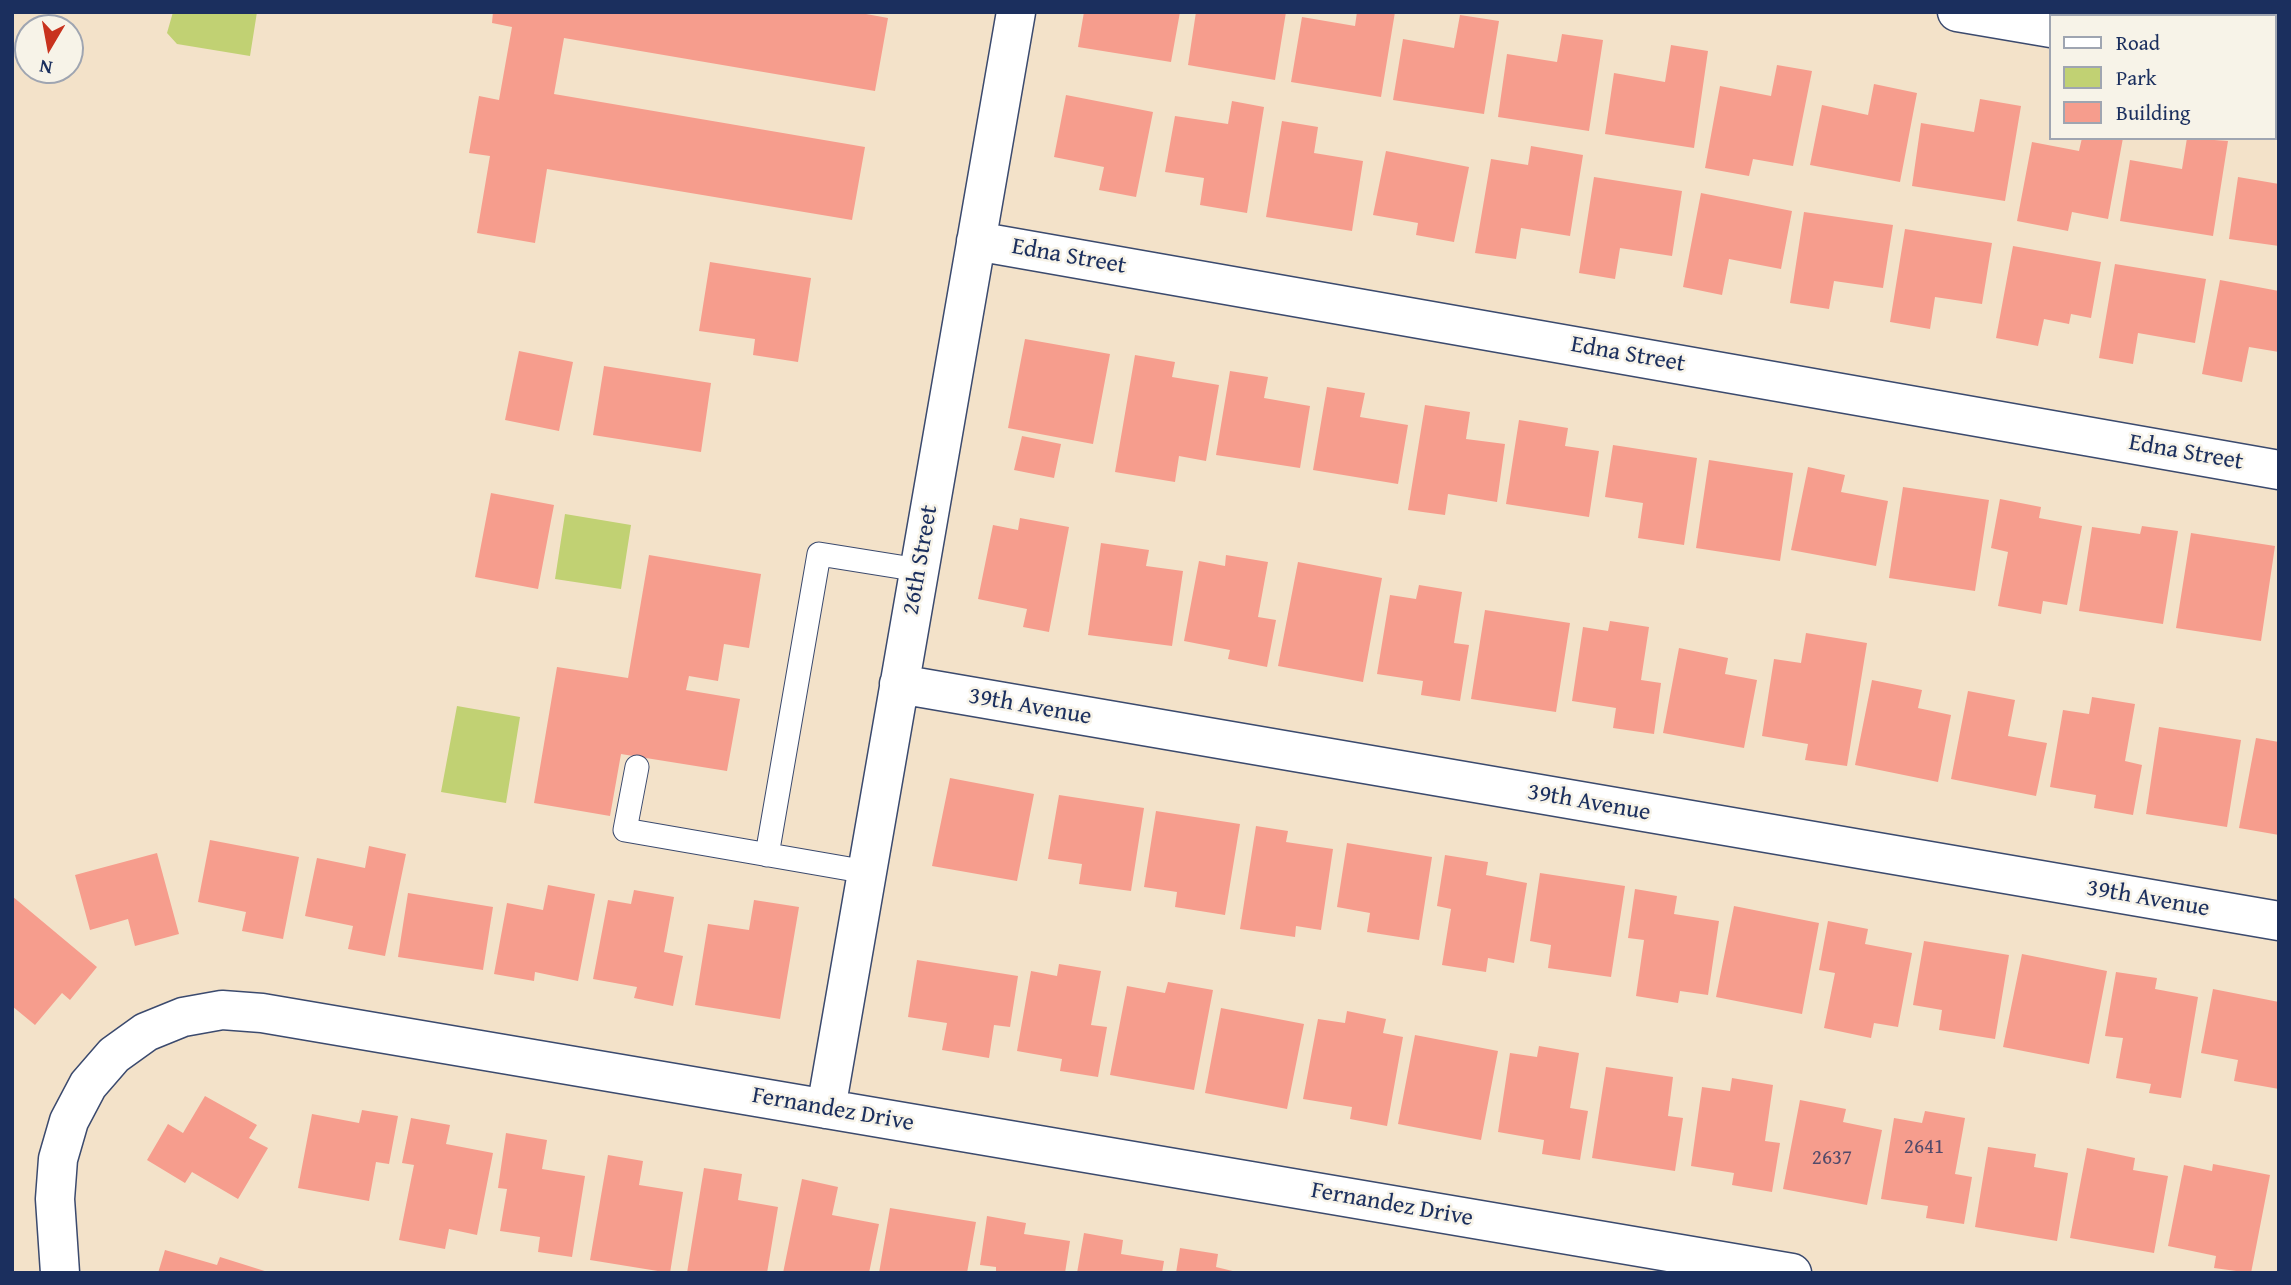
<!DOCTYPE html>
<style>
body{margin:0}
#map{position:relative;width:2291px;height:1285px;overflow:hidden;background:#f3e2c9;font-family:"Gentium Book Plus",serif}
canvas{display:block}
.frame{position:absolute;inset:0;border:14px solid #1b2f5e;pointer-events:none}
.legend{position:absolute;left:2049px;top:14px;width:228px;height:126px;box-sizing:border-box;background:#f7f3e8;border:2px solid #9fa5b1;margin:0;padding:9px 12px;list-style:none;font-size:21px;color:#1b2f5e}
.legend li{display:flex;align-items:center;gap:14px;height:35px}
.legend b{width:35px;border:2px solid #9fa5b1}
.north{position:absolute;left:14px;top:14px;width:70px;height:70px;box-sizing:border-box;background:#f7f3e8;border:2px solid #9fa5b1;border-radius:50%;rotate:190deg;font-size:19px;font-weight:700;line-height:28px;text-align:center;color:#1b2f5e}
.north::after{content:'';display:block;margin:auto;width:24px;height:32px;background:#c8321e;clip-path:polygon(50% 0,100% 100%,50% 72%,0 100%)}
</style>
<div id="map">
<canvas width="2291" height="1285"></canvas>
<div class="frame"></div>
<ul class="legend">
<li><b style="height:9px;background:#fff"></b>Road</li>
<li><b style="height:19px;background:#c1d173"></b>Park</li>
<li><b style="height:19px;background:#f69d8d"></b>Building</li>
</ul>
<div class="north">N</div>
</div>
<script>
const ctx = document.querySelector('canvas').getContext('2d');
ctx.lineJoin = 'round';
function paint(path, color) { ctx.fillStyle = color; ctx.fill(path, 'evenodd'); }
const toPath = rows => new Path2D(rows.map(r => 'M' + r).join(''));
function stroke(path, color, width, dash) { ctx.strokeStyle = color; ctx.lineWidth = width; ctx.lineCap = dash ? 'butt' : 'round'; ctx.setLineDash(dash || []); ctx.stroke(path); }
function label(font, color, halo, rows, align = 'center') {
  ctx.font = font + ' "Gentium Book Plus",serif'; ctx.lineWidth = 5; ctx.setLineDash([]); ctx.textBaseline = 'middle'; ctx.strokeStyle = halo; ctx.fillStyle = color; for (const [text, x, y, turn = 0] of rows) {
    ctx.save(); ctx.translate(x, y); ctx.rotate((+turn || 0) * Math.PI / 180); ctx.textAlign = isNaN(turn) ? turn : align; if (halo) ctx.strokeText(text, 0, 0); ctx.fillText(text, 0, 0); ctx.restore();
  }
}
paint(toPath([
 [173,12,257,12,250,56,177,44,167,33],
 [565,514,631,525,621,589,555,579],
 [457,706,520,717,506,803,441,792]
]), '#c1d173');
paint(toPath([
 [493,12,855,12,888,18,875,91,564,38,554,94,865,147,852,220,547,169,535,243,477,233,490,156,469,153,479,96,499,100,512,27,492,23],
 [1084,12,1180,12,1171,62,1078,47],
 [1196,12,1286,12,1275,80,1188,65],
 [1357,12,1395,12,1381,97,1291,82,1302,17,1355,26],
 [1460,15,1499,21,1484,114,1393,100,1403,39,1454,48],
 [1562,34,1603,40,1589,131,1498,117,1507,54,1557,62],
 [1671,45,1708,51,1694,148,1605,134,1614,73,1665,82],
 [1777,65,1812,71,1793,166,1753,159,1749,176,1705,168,1720,86,1771,96],
 [1874,84,1917,93,1900,182,1810,165,1822,105,1868,115],
 [1066,95,1153,112,1136,197,1099,190,1104,167,1054,157],
 [1980,99,2021,106,2005,201,1912,186,1921,123,1974,132],
 [1232,101,1264,107,1247,213,1200,205,1204,178,1165,172,1175,116,1228,124],
 [1282,121,1318,127,1314,153,1363,161,1352,231,1266,217],
 [2082,138,2123,138,2108,219,2072,212,2068,231,2017,221,2032,142,2079,151],
 [2187,138,2228,141,2213,236,2120,221,2130,160,2182,169],
 [1531,146,1583,155,1570,236,1521,228,1516,259,1475,253,1491,159,1528,165],
 [1386,151,1469,167,1454,242,1416,235,1418,223,1373,215],
 [1594,177,1682,191,1672,256,1620,248,1615,279,1579,273],
 [2238,177,2279,184,2279,246,2229,239],
 [1701,193,1792,211,1781,269,1729,259,1722,295,1683,287],
 [1804,212,1893,225,1883,288,1834,281,1829,309,1790,303],
 [1905,229,1992,243,1982,304,1935,297,1930,329,1890,322],
 [2013,246,2101,262,2091,318,2071,314,2069,324,2044,319,2038,346,1996,338],
 [710,262,811,278,798,362,753,355,755,339,699,331],
 [2115,264,2206,279,2195,343,2138,333,2133,364,2099,358],
 [2220,280,2279,291,2279,352,2249,347,2242,382,2202,374],
 [1025,339,1110,354,1093,444,1008,428],
 [519,351,573,362,559,431,505,420],
 [1135,355,1175,362,1172,377,1219,385,1206,461,1179,456,1175,482,1115,472],
 [604,366,711,383,701,452,593,435],
 [1230,371,1268,377,1264,398,1310,406,1300,468,1216,455],
 [1327,387,1365,393,1360,417,1408,425,1398,484,1313,470],
 [1425,405,1470,412,1466,439,1505,444,1497,502,1448,494,1445,515,1408,510],
 [1519,420,1568,428,1565,446,1599,451,1589,517,1506,504],
 [1022,436,1061,444,1054,478,1014,470],
 [1613,445,1697,458,1684,545,1638,538,1643,503,1605,497],
 [1709,460,1793,473,1780,561,1696,548],
 [1808,467,1845,475,1841,492,1888,501,1876,566,1791,550],
 [1903,487,1989,500,1975,591,1889,578],
 [491,493,554,505,538,589,475,577],
 [2000,499,2041,507,2039,518,2082,526,2067,605,2043,601,2041,614,1998,606,2008,552,1991,548],
 [1020,518,1069,527,1049,632,1023,627,1027,609,978,599,993,525,1018,530],
 [2142,526,2178,531,2163,624,2079,611,2092,527,2140,534],
 [2191,533,2275,546,2261,641,2176,628],
 [1101,543,1149,550,1146,566,1183,571,1172,646,1088,635],
 [649,555,761,574,749,648,724,644,718,681,689,676,686,690,740,699,727,771,621,754,610,816,534,803,557,667,628,678],
 [1226,555,1268,562,1258,617,1276,620,1267,667,1228,659,1230,650,1184,641,1199,561,1225,566],
 [1298,562,1382,578,1363,682,1278,666],
 [1419,585,1462,592,1454,643,1469,645,1460,701,1421,695,1423,681,1377,674,1390,595,1416,599],
 [1485,610,1570,623,1556,712,1471,699],
 [1610,621,1649,627,1641,680,1661,683,1654,734,1613,728,1616,708,1572,701,1583,627,1608,631],
 [1806,633,1867,643,1847,766,1805,760,1808,744,1762,736,1774,659,1801,663],
 [1679,648,1728,658,1725,674,1757,680,1744,748,1663,733],
 [1872,680,1922,690,1918,708,1951,715,1938,782,1855,765],
 [1968,691,2015,700,2008,736,2047,743,2036,796,1951,779],
 [2092,697,2135,704,2125,761,2142,765,2133,815,2094,808,2096,795,2050,787,2063,710,2089,714],
 [2159,727,2241,740,2227,827,2146,814],
 [2256,738,2279,742,2279,835,2239,828],
 [950,778,1034,794,1017,881,932,866],
 [1059,795,1144,808,1131,891,1079,884,1082,864,1048,859],
 [1156,811,1240,824,1225,915,1175,907,1177,892,1144,887],
 [1256,826,1288,831,1286,842,1333,849,1321,930,1296,926,1295,937,1240,929],
 [210,840,299,857,283,939,242,931,246,912,198,902],
 [1347,843,1432,857,1419,940,1367,932,1370,913,1337,907],
 [369,846,406,854,385,956,348,949,353,926,305,916,317,858,365,868],
 [157,853,179,934,135,946,128,919,90,930,75,875],
 [1445,855,1488,862,1486,875,1527,883,1514,963,1488,958,1486,972,1442,965,1451,909,1437,906],
 [1540,873,1625,886,1611,977,1548,968,1551,945,1530,941],
 [548,885,595,894,578,981,535,972,534,981,494,974,507,903,543,910],
 [1635,889,1677,896,1674,914,1719,921,1708,995,1680,991,1678,1003,1636,996,1644,940,1628,938],
 [634,890,674,897,664,952,683,956,673,1006,634,998,637,987,593,979,608,900,631,904],
 [408,893,493,907,483,970,398,957],
 [12,896,97,967,70,1000,62,993,35,1025,12,1006],
 [754,900,799,907,780,1019,695,1005,708,924,749,930],
 [1734,906,1819,923,1802,1014,1716,997],
 [1828,921,1868,929,1865,944,1912,953,1898,1027,1874,1023,1871,1038,1824,1028,1835,973,1819,970],
 [1924,941,2009,955,1995,1039,1939,1030,1942,1010,1913,1005],
 [2022,954,2107,971,2089,1064,2003,1047],
 [917,960,1018,976,1010,1027,994,1025,989,1058,942,1050,947,1023,908,1017],
 [1059,964,1101,971,1091,1025,1107,1027,1098,1077,1060,1071,1062,1059,1017,1051,1031,971,1057,976],
 [2116,972,2157,978,2155,989,2198,997,2181,1098,2149,1093,2151,1084,2116,1078,2123,1038,2105,1036],
 [1168,982,1213,990,1194,1090,1110,1075,1127,986,1165,993],
 [2213,989,2279,1002,2279,1089,2234,1081,2238,1060,2201,1053],
 [1221,1008,1304,1024,1287,1109,1205,1093],
 [1347,1011,1386,1019,1383,1033,1403,1037,1387,1126,1350,1119,1352,1107,1303,1099,1318,1019,1345,1023],
 [1415,1035,1498,1051,1481,1140,1398,1124],
 [1539,1046,1579,1053,1570,1108,1588,1111,1580,1160,1542,1154,1544,1140,1498,1132,1510,1053,1537,1057],
 [1606,1067,1673,1077,1668,1116,1683,1118,1675,1171,1592,1158],
 [1732,1078,1773,1085,1765,1141,1780,1143,1772,1192,1732,1185,1734,1173,1691,1166,1702,1087,1730,1091],
 [205,1096,257,1125,249,1138,268,1148,238,1199,192,1172,185,1183,147,1160,168,1124,183,1133],
 [1800,1100,1846,1109,1843,1122,1882,1130,1867,1205,1783,1189],
 [362,1110,398,1116,389,1164,376,1162,369,1201,298,1188,312,1114,359,1123],
 [1925,1111,1965,1118,1955,1174,1972,1177,1964,1224,1926,1218,1928,1206,1881,1199,1894,1118,1922,1123],
 [411,1118,450,1125,446,1144,493,1153,477,1235,449,1229,445,1249,399,1240,414,1165,402,1163],
 [506,1133,547,1140,542,1169,585,1176,572,1257,538,1252,540,1237,500,1231,507,1189,498,1188],
 [1988,1147,2036,1154,2034,1167,2068,1173,2057,1241,1975,1227],
 [2087,1148,2135,1158,2133,1170,2168,1176,2154,1253,2070,1238],
 [608,1155,643,1161,639,1185,683,1192,670,1273,590,1260],
 [2213,1164,2270,1175,2251,1273,2214,1268,2216,1256,2168,1246,2184,1165,2212,1171],
 [704,1168,742,1174,738,1200,778,1207,767,1273,687,1273],
 [802,1179,838,1187,832,1215,879,1224,869,1273,783,1273],
 [890,1208,976,1222,967,1273,879,1273],
 [987,1216,1026,1223,1024,1234,1070,1241,1065,1273,996,1273,996,1267,980,1265],
 [1084,1233,1123,1240,1121,1254,1164,1261,1162,1273,1077,1273],
 [1180,1248,1218,1254,1216,1267,1241,1273,1176,1273],
 [165,1250,217,1265,220,1257,271,1273,158,1273]
]), '#f69d8d');
const lane = toPath([
 [637,767,625,830,867,872],
 [767,855,819,554,919,570]
]);
const street = toPath([
 [1957,12,2051,28],
 [2275,66,2279,67],
 [976,241,2279,470],
 [899,684,2279,921],
 [826,1109,1016,12],
 [60,1273,55,1199,58,1159,69,1121,88,1085,114,1055,146,1032,183,1017,222,1010,262,1013,1792,1273]
]);
stroke(lane, '#3b4a6e', 25);
stroke(street, '#3b4a6e', 41);
stroke(lane, '#fff', 23);
stroke(street, '#fff', 38);
label('21px', '#524a6a', null, [
 ["2641",1924,1148],
 ["2637",1832,1159]
]);
label('24px', '#1b2f5e', '#f7f3e8', [
 ["Edna Street",1069,257,10],
 ["Edna Street",1628,355,10],
 ["Edna Street",2186,453,10],
 ["26th Street",921,560,-80],
 ["39th Avenue",1030,707,10],
 ["39th Avenue",1589,803,10],
 ["39th Avenue",2148,899,10],
 ["Fernandez Drive",833,1110,10],
 ["Fernandez Drive",1392,1205,10]
]);
</script>
